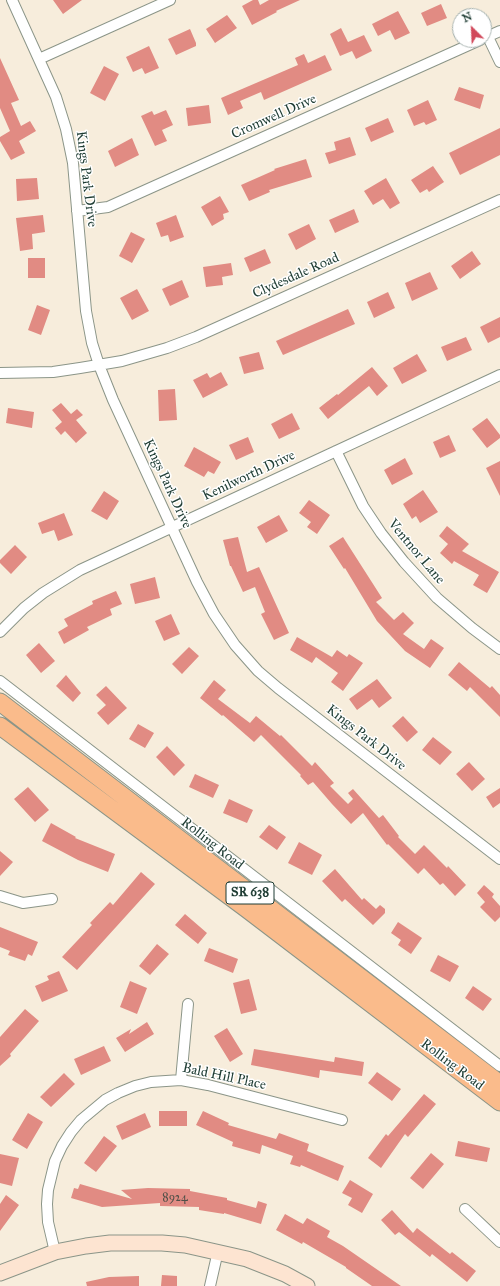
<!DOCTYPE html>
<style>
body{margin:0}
#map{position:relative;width:500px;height:1286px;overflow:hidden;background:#f7eddc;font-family:"IM FELL Great Primer",serif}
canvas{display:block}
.north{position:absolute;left:452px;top:8px;width:40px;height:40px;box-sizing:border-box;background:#fff;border:1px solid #a5b1ae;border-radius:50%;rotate:336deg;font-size:11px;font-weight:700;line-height:16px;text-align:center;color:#1f3d34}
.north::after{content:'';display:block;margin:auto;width:14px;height:18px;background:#d1495b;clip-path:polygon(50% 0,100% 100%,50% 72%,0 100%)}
</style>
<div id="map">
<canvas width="500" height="1286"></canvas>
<div class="north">N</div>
</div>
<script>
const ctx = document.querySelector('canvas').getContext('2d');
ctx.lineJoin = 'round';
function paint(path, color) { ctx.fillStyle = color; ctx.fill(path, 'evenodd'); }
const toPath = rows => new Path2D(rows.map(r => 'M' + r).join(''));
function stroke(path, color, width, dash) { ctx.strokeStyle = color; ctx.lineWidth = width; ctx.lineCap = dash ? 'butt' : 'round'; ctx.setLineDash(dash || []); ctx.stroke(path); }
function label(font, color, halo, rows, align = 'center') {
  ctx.font = font + ' "IM FELL Great Primer",serif'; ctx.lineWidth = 3; ctx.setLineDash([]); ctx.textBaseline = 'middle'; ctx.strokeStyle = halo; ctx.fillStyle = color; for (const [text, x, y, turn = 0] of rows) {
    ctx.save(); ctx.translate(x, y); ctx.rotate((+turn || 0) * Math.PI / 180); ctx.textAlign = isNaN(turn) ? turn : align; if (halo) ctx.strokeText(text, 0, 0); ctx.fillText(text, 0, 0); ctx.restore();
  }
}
paint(toPath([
 [53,0,82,0,63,14],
 [253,0,258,0,260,5,269,0,300,0,276,11,277,12,252,25,242,6],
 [441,4,447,18,427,26,421,13],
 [398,11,410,33,395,40,390,30,378,36,372,24],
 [227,15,237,28,215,43,206,29],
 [341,28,348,42,364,35,372,51,356,59,352,51,340,56,330,34],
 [190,29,196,43,196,46,176,55,168,39],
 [149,46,159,68,145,74,142,68,133,72,126,57],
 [304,54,308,63,325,55,332,70,264,100,261,92,240,101,243,108,228,115,221,98,298,65,295,58],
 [0,58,19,100,11,103,21,126,30,121,36,131,19,141,25,153,11,160,0,141,0,137,10,131,0,108],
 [104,66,119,74,105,101,90,93],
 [459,87,484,95,480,109,454,100],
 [428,100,437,120,426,125,424,122,414,126,407,110],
 [209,105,211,123,188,126,186,108],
 [166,110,173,125,162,130,167,141,155,146,141,116,152,111,154,115],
 [388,118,394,132,371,142,365,128],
 [500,128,500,155,460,175,449,153],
 [350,137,356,155,329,164,325,153,336,150,334,142],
 [132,138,139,155,115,167,108,151],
 [306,159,312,177,269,190,270,192,249,201,241,185,275,170,274,169],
 [433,166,444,182,429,192,427,189,420,193,411,180],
 [37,178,39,199,17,201,16,179],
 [386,178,400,203,390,209,383,199,373,205,364,191],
 [220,196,229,212,223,214,224,219,212,226,201,207],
 [354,209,359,222,335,233,329,220],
 [43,215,45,232,32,234,33,249,20,251,16,218],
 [176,215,184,237,170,242,168,235,161,237,156,223],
 [309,224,316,239,296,250,288,234],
 [131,232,145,239,132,263,119,256],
 [265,249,271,263,250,272,244,258],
 [472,251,481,264,460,279,451,266],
 [28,258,45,258,45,278,28,278],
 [231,263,233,275,222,277,223,285,206,287,203,267],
 [430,272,438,289,412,301,405,283],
 [182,280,189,297,170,306,162,289],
 [137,289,149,311,132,320,120,298],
 [388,292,395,308,374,318,367,302],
 [37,305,50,310,41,335,28,330],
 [348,309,355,324,283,355,276,341],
 [500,317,500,337,488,343,480,327],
 [466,337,472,350,447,361,441,347],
 [259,352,264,369,244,374,239,357],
 [417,354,427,371,402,384,393,368],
 [372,367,388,386,377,396,369,386,328,419,319,408,337,394,338,395],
 [221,372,228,385,203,398,193,380,207,373,210,378],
 [175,389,177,420,159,421,158,390],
 [61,403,71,414,77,409,83,415,76,420,87,433,76,443,65,431,61,435,55,428,62,422,52,410],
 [8,408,34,412,32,428,6,423],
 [292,413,300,429,279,439,271,424],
 [487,418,500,435,500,438,487,448,472,429],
 [449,435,456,451,440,458,433,442],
 [248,437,254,452,236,460,229,445],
 [194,447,221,462,214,474,208,471,204,477,184,466],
 [405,458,413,474,392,485,384,470],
 [500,461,500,496,486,468],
 [423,490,438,512,420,523,416,516,412,519,403,504],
 [104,491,119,501,107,520,91,511],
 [309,500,330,515,317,534,307,527,311,522,299,513],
 [64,513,73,535,58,541,54,530,42,534,38,523],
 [279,515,288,531,266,543,257,527],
 [447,526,469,544,462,551,499,572,487,593,473,585,479,575,454,561,452,564,440,553,448,544,439,536],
 [238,537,247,572,259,567,289,633,274,640,261,614,265,612,255,587,243,592,231,566,230,566,223,540],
 [343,537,382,598,376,602,394,620,403,612,414,623,403,634,424,649,431,639,444,648,430,668,405,651,377,621,345,568,344,569,329,546],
 [15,545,27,557,11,574,0,563,0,560],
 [155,577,160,598,135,604,130,584],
 [116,591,122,604,110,609,112,615,87,627,89,630,64,644,58,632,68,626,64,619,93,604,92,601],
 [171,614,180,634,164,641,155,621],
 [297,637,332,657,337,650,347,657,349,654,363,663,343,691,331,682,338,673,316,657,312,663,290,650],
 [39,643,55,661,41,673,26,655],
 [189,647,199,656,182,674,172,664],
 [459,662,490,688,492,686,500,695,500,717,470,687,467,691,448,675],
 [66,675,81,693,73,702,56,686],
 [377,679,392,698,379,708,372,699,357,710,349,699],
 [214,680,226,690,218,699,250,723,256,716,280,736,281,735,312,766,315,762,334,783,330,786,348,804,353,799,348,793,353,789,379,818,383,815,399,836,398,837,415,854,424,845,447,868,448,866,466,885,455,896,443,883,440,885,424,868,418,874,388,844,387,845,363,813,351,824,332,804,313,782,308,785,300,776,301,775,261,735,254,742,223,715,222,716,200,698],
 [106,686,127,708,108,725,97,713,106,705,96,695],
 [403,716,418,732,407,742,392,726],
 [138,724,154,733,145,748,129,739],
 [433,737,452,752,440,765,422,750],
 [167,746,185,765,174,776,156,757],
 [469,762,485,779,472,791,456,774],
 [195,774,219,785,213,798,189,787],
 [28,787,49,810,35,822,14,799],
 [500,788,500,803,493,808,486,797],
 [229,799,253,810,247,823,223,813],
 [51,823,76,837,75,838,115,854,108,872,78,860,42,841],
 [269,825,286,837,277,850,259,837],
 [299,842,322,855,312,875,288,863],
 [0,851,13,862,0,876],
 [335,869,362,900,364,898,376,909,380,905,385,909,385,913,373,925,345,899,342,902,322,881],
 [141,872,155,884,77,970,62,957,92,925,90,923,110,902,113,905],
 [484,885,494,894,492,897,500,906,500,917,495,922,480,907,485,902,477,893],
 [185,914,207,933,198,944,175,925],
 [398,922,422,938,411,954,398,945,401,940,391,933],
 [0,927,38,942,32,956,28,954,25,961,8,955,10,951,0,947],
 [157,944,169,954,150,975,139,966],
 [209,948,238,959,233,973,204,961],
 [438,955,459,966,450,982,430,971],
 [59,971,68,991,42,1002,35,986,49,980,47,976],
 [249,979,257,1010,241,1014,233,983],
 [130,981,147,988,137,1014,120,1007],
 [473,986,492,999,483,1011,465,998],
 [25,1009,39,1021,10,1054,11,1056,0,1066,0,1037],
 [147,1022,154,1034,125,1052,116,1038,131,1029,129,1034],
 [227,1028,243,1054,230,1062,214,1036],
 [104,1046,111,1061,81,1075,74,1059],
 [254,1049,334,1062,335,1057,364,1062,362,1076,320,1070,319,1078,251,1065],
 [377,1072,401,1089,392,1101,368,1083],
 [64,1073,75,1084,51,1107,40,1097],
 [424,1094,436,1104,408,1137,405,1134,381,1168,368,1158,386,1134,388,1136],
 [159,1111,187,1111,187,1126,159,1126],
 [203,1111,229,1123,228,1125,276,1139,279,1133,309,1144,307,1151,344,1166,338,1181,301,1165,300,1167,290,1164,293,1156,262,1145,260,1154,232,1146,233,1142,196,1125],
 [28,1113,43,1122,27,1149,12,1140],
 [145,1113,151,1127,122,1140,116,1126],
 [104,1136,117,1146,96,1172,84,1163],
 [458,1141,490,1148,487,1162,455,1156],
 [431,1153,444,1164,423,1189,410,1178],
 [0,1154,19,1158,12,1186,0,1183],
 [350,1180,373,1194,362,1213,348,1205,352,1198,342,1193],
 [80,1184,132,1199,121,1190,148,1188,190,1189,190,1191,227,1198,227,1200,256,1208,258,1201,267,1204,261,1224,224,1213,224,1214,199,1210,199,1207,160,1206,160,1203,102,1207,71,1198,74,1188,78,1189],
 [6,1195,19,1205,0,1231,0,1204],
 [392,1210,413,1233,417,1228,450,1254,452,1252,476,1271,467,1282,432,1254,430,1257,399,1232,395,1235,381,1220],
 [285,1214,303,1224,307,1218,330,1231,327,1237,343,1246,401,1286,372,1286,346,1268,346,1267,303,1242,302,1244,276,1230],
 [162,1275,177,1276,177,1286,161,1286],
 [139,1276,139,1286,87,1286,86,1282,109,1277]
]), '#e18b83');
const street = toPath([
 [12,0,56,97,66,129,73,163,86,311,92,343,99,365,113,400,197,582,214,614,235,645,258,671,278,688,500,859],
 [488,37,500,62],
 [484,38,500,31],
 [39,59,170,0],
 [77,211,108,207,480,40],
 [0,373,53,372,80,368,122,361,167,348,196,337,500,200],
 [336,451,363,506,381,533,404,562,437,598,472,628,500,649],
 [0,632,24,608,43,593,80,570,500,375],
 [0,681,500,1066],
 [0,896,23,903,52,899],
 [181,1080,188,1004],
 [465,1209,500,1242],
 [55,1252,48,1222,47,1204,48,1190,55,1161,62,1146,71,1132,81,1120,105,1100,118,1093,135,1086,151,1082,181,1080,208,1085,342,1120],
 [210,1286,218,1251]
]);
const secondary = toPath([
 [0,1273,55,1252,86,1246,110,1243,162,1243,185,1245,247,1259,285,1274,307,1286]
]);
const primary = toPath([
 [0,702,500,1084],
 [0,726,247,909,500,1102]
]);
stroke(street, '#8b9588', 12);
stroke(secondary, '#8b9588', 17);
stroke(primary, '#8b9588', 19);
stroke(street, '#fff', 10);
stroke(secondary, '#fde4d1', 15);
stroke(primary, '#fabb8b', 17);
label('12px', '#505048', null, [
 ["8924",175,1198]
]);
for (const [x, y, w] of [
 [250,893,48]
]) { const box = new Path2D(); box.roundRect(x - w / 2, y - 11, w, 22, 3); ctx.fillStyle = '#fff'; ctx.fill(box); stroke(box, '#1f3d34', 1); }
label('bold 13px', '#1f3d34', null, [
 ["SR 638",250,893]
]);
label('14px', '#1f3d34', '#fff', [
 ["Cromwell Drive",274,117,-24],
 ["Kings Park Drive",86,179,83],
 ["Clydesdale Road",296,276,-24],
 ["Kenilworth Drive",249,476,-25],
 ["Kings Park Drive",167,484,65],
 ["Ventnor Lane",416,552,50],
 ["Kings Park Drive",366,738,38],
 ["Rolling Road",212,844,38],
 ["Rolling Road",452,1065,37],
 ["Bald Hill Place",224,1077,12]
]);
</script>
